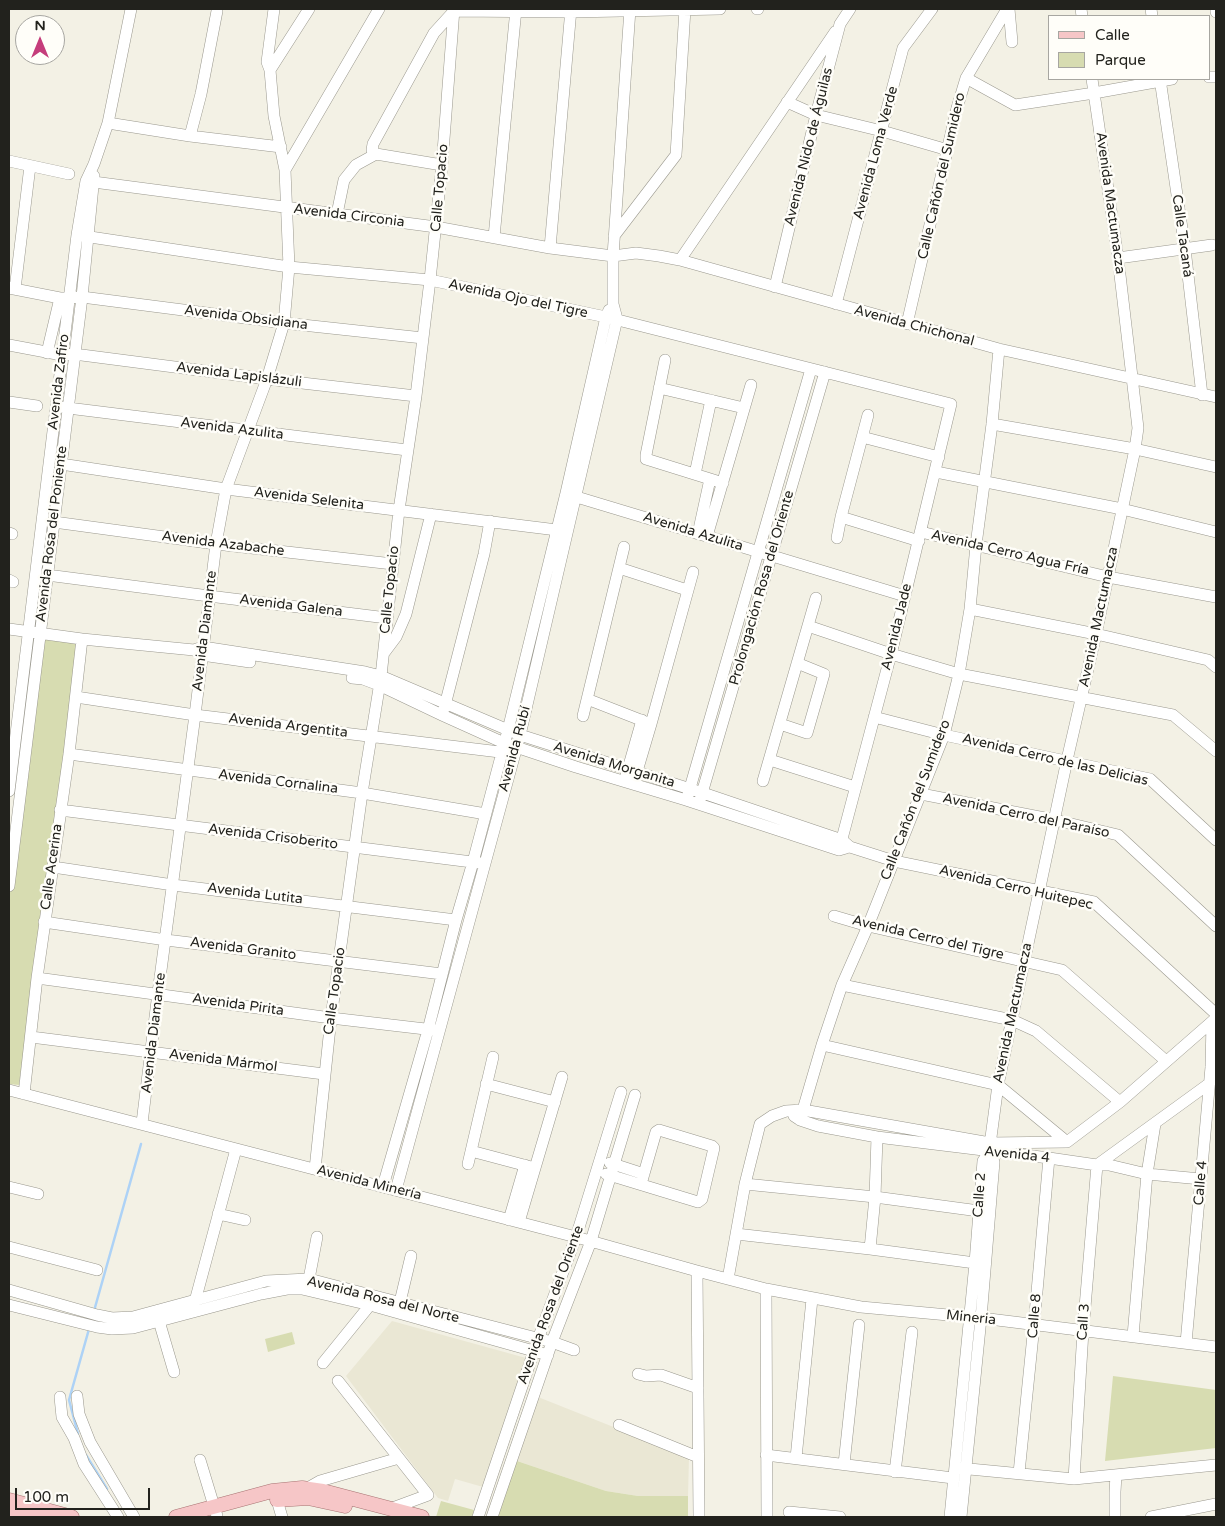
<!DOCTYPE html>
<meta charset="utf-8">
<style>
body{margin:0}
#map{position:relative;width:1225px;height:1526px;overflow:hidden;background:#f3f1e5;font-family:"Varela Round",sans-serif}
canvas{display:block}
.frame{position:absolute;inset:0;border:10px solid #22221d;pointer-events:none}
.legend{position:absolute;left:1048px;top:15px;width:162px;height:65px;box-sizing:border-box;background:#fffef9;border:1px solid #a7a6a1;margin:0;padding:6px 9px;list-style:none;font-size:15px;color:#22221d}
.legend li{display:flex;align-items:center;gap:10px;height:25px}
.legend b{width:25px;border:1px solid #a7a6a1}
.north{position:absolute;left:15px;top:15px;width:50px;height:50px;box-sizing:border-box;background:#fffef9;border:1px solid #a7a6a1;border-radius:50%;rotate:0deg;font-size:14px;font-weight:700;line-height:20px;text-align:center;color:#22221d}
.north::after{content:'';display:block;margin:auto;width:18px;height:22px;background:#c53d7b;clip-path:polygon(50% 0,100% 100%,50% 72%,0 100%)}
.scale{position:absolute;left:15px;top:1488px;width:135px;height:22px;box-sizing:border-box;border:2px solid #22221d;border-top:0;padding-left:6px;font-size:15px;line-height:18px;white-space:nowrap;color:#22221d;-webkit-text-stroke:4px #fffef9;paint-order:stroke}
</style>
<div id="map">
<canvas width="1225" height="1526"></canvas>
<div class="frame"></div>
<ul class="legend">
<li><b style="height:6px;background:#f6c6c7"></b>Calle</li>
<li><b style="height:14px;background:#d7dcb1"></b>Parque</li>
</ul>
<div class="north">N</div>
<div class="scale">100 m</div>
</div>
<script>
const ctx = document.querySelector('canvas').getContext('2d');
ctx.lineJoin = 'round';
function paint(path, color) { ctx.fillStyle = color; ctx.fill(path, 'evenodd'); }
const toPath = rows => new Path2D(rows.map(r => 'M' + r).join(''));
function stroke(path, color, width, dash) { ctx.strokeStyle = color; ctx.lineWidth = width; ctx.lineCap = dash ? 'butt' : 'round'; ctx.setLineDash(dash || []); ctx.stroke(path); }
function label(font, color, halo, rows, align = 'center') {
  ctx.font = font + ' "Varela Round",sans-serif'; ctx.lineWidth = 5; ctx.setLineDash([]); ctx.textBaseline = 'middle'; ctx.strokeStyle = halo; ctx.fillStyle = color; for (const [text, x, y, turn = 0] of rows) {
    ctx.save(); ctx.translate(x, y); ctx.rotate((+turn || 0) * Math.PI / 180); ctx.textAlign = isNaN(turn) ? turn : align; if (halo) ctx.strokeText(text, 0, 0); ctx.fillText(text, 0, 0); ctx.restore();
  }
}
paint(toPath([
 [392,1321,526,1358,483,1487,455,1479,448,1501,438,1498,346,1376],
 [538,1397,689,1457,688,1496,638,1496,606,1491,514,1460]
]), '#eae7d4');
paint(toPath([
 [44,637,79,642,19,1085,9,1084,9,895],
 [292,1332,295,1344,268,1352,265,1339],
 [1113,1376,1216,1390,1216,1448,1105,1461],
 [514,1460,606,1491,638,1496,688,1496,688,1517,494,1517],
 [441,1501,474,1510,472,1517,436,1517]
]), '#d7dcb1');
stroke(toPath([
 [94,1311,141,1144],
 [78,1434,69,1400,89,1329],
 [86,1455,107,1489]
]), '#add2f6', 2.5);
const minor = toPath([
 [757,9,758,9],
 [1009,9,1012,42],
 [1081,9,1082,16],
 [1151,9,1152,16],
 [1216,9,1216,12],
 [270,70,309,9],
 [1209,77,1216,77],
 [966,78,1015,105,1094,93,1172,79],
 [1160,79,1185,249,1202,395],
 [787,102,816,115,882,131,948,150],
 [108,123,190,136,281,147],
 [190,136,201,94,217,11],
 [376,154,372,150,373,144,434,33,454,11,571,12,720,9],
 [376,154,442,165],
 [9,161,69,174],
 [285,170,379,9],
 [86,181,436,227,550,248,613,256,636,253,659,256,680,260,999,349,1216,397],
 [337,214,344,180,356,165,376,154],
 [77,235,289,267,430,280,606,317,951,404,891,654,839,850],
 [614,236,676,155,685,9],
 [494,237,516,9],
 [550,248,571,9],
 [1118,258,1212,245],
 [680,260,835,32],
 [775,287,816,115,840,24,850,9],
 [9,288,60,298,82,297,284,323,423,338],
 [15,289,30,166],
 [836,304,903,48,932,9],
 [907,324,957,108,966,78,1007,9],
 [9,345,62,355,74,354,267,379,416,396],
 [47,353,60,298],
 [665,360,646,455,646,459,723,483],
 [659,388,744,408],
 [9,402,37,406],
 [60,407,407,450],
 [992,424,1135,449,1216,467],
 [862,437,939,457],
 [61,464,226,489,557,530],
 [936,472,1122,509,1216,532],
 [695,474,711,400],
 [570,495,905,596],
 [841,517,919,541],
 [54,522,216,544,393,564],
 [921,532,1108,577,1216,597],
 [9,533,12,534],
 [698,534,710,479],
 [707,536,751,385],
 [837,538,841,517,868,415],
 [619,568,687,590],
 [47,575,209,596,387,618],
 [9,580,13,582],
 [970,609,1096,634,1208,660,1216,667],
 [808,626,891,654,959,674,1173,715,1216,751],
 [9,629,82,639,194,650,202,655,250,662],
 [194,650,203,647,365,672,381,676,520,735,703,793,842,840,850,847,894,861,1094,902,1216,1014],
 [384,653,396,637,406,614,431,514],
 [352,678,363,679,379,685,442,715,504,743,576,767,686,800,839,850,846,848],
 [76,697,195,715,508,753],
 [587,699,651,724],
 [444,709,484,554,490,521],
 [583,716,624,547],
 [874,717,944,735,1150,779,1216,840],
 [780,724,807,733,824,674,797,663],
 [69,754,362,793,486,814],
 [770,760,855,787],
 [626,776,642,720],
 [635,778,651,724,693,572],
 [763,781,816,598],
 [9,791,77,235,86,181,94,164,108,123,131,9],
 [921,794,1055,820,1118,835,1216,926],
 [688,795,811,369],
 [700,800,825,372],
 [60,810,480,863],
 [53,867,173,885,456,920],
 [9,886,82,297,94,176],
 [834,916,868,926,1062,970,1166,1061],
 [44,922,166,940,442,974],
 [37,978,331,1018,434,1030],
 [842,985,1012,1020,1036,1031,1120,1102],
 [31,1037,324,1074],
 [822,1045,998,1085,1067,1142],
 [486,1084,555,1102],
 [9,1090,576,1237,697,1271,766,1289,861,1307,981,1318,1216,1347],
 [24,1094,37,978,69,754,82,639],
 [794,1116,800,1120,818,1126,877,1137,1049,1158,1097,1165,1109,1165,1147,1174,1201,1179],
 [800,1120,822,1045,842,985,868,926,944,735,959,674,970,609,976,545,992,424,999,349],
 [142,1123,158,993,195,715,216,544,226,489,267,379,284,323,289,267,285,170,274,116,270,70,267,62,274,9],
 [1067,1142,1120,1102,1215,1019],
 [471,1151,535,1168],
 [610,1163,644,1174],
 [468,1164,493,1057],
 [1097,1165,1210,1083],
 [315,1169,331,1018,362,793,381,676,399,510,416,396,430,280,442,165,454,9],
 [606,1174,698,1202,702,1199,714,1148,712,1146,659,1130,656,1132,641,1184],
 [745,1184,875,1197,979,1211],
 [383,1186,428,1030,456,920,473,862,508,730,566,493,606,317,609,310],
 [9,1187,38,1194],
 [396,1190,520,735,617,319,613,304,613,256,630,9],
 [218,1214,245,1220],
 [509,1220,525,1165],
 [519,1222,562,1077],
 [736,1234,870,1249,975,1263],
 [9,1247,97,1270],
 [870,1249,875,1197,877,1137],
 [697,1271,699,1517],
 [309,1279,317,1237],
 [728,1279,745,1184,760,1124,772,1116,786,1111,803,1110,990,1143,1067,1142],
 [766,1289,767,1517],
 [9,1290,97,1315,112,1318,133,1317,266,1281,309,1279,552,1342,574,1350],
 [400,1302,411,1256],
 [9,1305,97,1327,112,1329,133,1328,261,1294,287,1289,302,1289,370,1305,548,1355],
 [194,1305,236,1149],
 [159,1321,174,1372],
 [1133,1336,1147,1174,1155,1124],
 [1186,1343,1211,1067,1212,1022],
 [323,1363,370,1305],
 [638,1374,646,1376,661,1375,698,1388],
 [338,1381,428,1495,390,1509],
 [77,1396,79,1414,90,1442,134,1517],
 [60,1397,62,1417,74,1438,84,1464,118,1517],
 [619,1425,698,1457],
 [766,1455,953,1478],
 [796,1458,812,1299],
 [200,1460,217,1516],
 [844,1464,859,1325],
 [959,1468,1074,1479,1216,1465],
 [895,1472,912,1332],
 [1019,1473,1034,1325,1049,1158],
 [1074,1479,1083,1331,1097,1165],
 [306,1489,320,1481,399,1458],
 [277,1500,282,1517],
 [789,1512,840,1517],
 [478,1517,538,1339,576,1237,621,1092],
 [492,1517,552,1342,591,1241,635,1095],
 [950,1517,975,1263,983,1161,989,1152,998,1085,1067,760,1096,634,1135,449,1138,428,1118,258,1092,79],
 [961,1517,981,1318,994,1162,989,1152],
 [1115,1517,1115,1492,1116,1475],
 [1151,1517,1216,1504]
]);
const major = toPath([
 [9,1500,72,1517],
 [277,1500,308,1498,345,1506],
 [9,1511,34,1517],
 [176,1517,272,1491,302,1488,323,1491,422,1517]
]);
stroke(minor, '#9a988e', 12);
stroke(major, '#a87473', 15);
stroke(minor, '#fff', 11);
stroke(major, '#f6c6c7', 14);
label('14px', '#22221d', '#fffef9', [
 ["Avenida Nido de Águilas",809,147,-76],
 ["Avenida Loma Verde",876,153,-75],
 ["Calle Cañón del Sumidero",942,176,-77],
 ["Calle Topacio",440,188,-85],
 ["Avenida Mactumacza",1110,203,82],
 ["Avenida Circonia",349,216,7],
 ["Calle Tacaná",1182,236,82],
 ["Avenida Ojo del Tigre",518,299,12],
 ["Avenida Obsidiana",246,318,7],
 ["Avenida Chichonal",914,326,15],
 ["Avenida Lapislázuli",239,375,7],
 ["Avenida Zafiro",59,382,-83],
 ["Avenida Azulita",232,429,7],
 ["Avenida Selenita",309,499,7],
 ["Avenida Azulita",693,532,17],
 ["Avenida Rosa del Poniente",52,534,-83],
 ["Avenida Azabache",223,544,7],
 ["Avenida Cerro Agua Fría",1010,553,13],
 ["Prolongación Rosa del Oriente",762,588,-74],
 ["Calle Topacio",390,590,-84],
 ["Avenida Galena",291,606,7],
 ["Avenida Mactumacza",1099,617,-78],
 ["Avenida Jade",897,627,-76],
 ["Avenida Diamante",205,631,-83],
 ["Avenida Argentita",288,726,7],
 ["Avenida Rubí",515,749,-75],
 ["Avenida Cerro de las Delicias",1055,760,13],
 ["Avenida Morganita",614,765,17],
 ["Avenida Cornalina",278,782,7],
 ["Calle Cañón del Sumidero",916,800,-69],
 ["Avenida Cerro del Paraíso",1026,816,12],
 ["Avenida Crisoberito",273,837,7],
 ["Calle Acerina",52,867,-82],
 ["Avenida Cerro Huitepec",1016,888,13],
 ["Avenida Lutita",255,894,7],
 ["Avenida Cerro del Tigre",928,938,13],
 ["Avenida Granito",243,949,7],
 ["Calle Topacio",335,991,-82],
 ["Avenida Pirita",238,1005,8],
 ["Avenida Mactumacza",1013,1013,-78],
 ["Avenida Diamante",154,1033,-83],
 ["Avenida Mármol",223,1061,7],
 ["Avenida 4",1017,1155,6],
 ["Avenida Minería",369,1183,14],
 ["Calle 4",1201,1183,-85],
 ["Calle 2",980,1195,-86],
 ["Avenida Rosa del Norte",383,1300,14],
 ["Avenida Rosa del Oriente",551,1305,-70],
 ["Calle 8",1035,1316,-85],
 ["Mineria",971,1318,6],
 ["Call 3",1084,1322,-86]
]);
</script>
